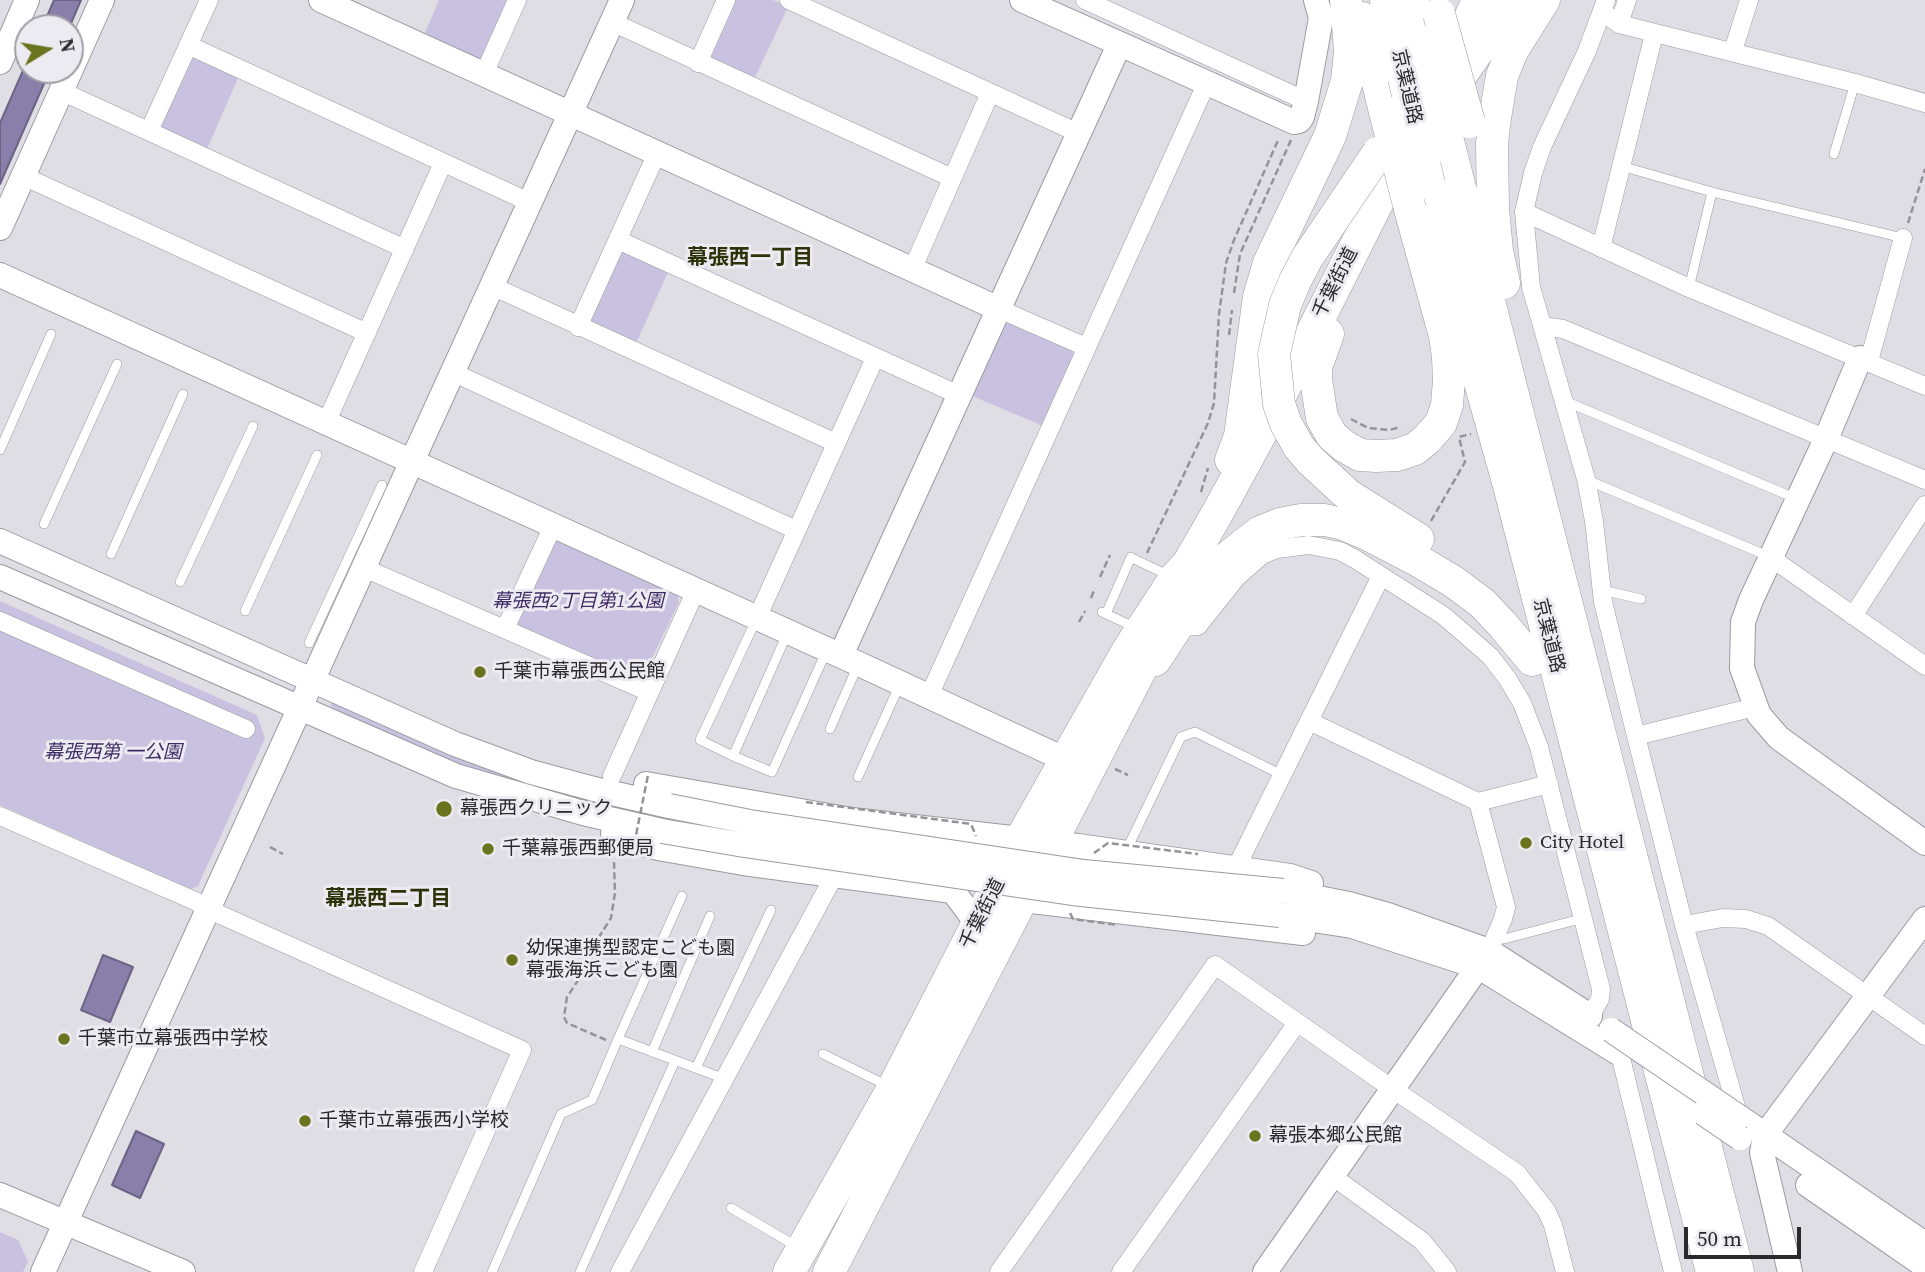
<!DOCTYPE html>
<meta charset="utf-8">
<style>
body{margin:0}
#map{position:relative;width:1925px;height:1272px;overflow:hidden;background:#e0dee5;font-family:"Source Serif 4",serif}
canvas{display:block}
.north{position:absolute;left:14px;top:14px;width:70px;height:70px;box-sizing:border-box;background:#edebf2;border:2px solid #9f9da3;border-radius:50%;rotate:79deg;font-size:19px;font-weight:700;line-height:28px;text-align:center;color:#2a292c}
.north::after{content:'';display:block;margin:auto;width:24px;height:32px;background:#6a741e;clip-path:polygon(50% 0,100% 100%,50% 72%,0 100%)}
.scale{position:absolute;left:1684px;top:1227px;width:117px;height:32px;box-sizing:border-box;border:4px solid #2a292c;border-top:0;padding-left:9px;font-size:21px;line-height:24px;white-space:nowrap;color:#2a292c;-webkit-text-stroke:5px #edebf2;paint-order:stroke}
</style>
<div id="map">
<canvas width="1925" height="1272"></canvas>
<div class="north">N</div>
<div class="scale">50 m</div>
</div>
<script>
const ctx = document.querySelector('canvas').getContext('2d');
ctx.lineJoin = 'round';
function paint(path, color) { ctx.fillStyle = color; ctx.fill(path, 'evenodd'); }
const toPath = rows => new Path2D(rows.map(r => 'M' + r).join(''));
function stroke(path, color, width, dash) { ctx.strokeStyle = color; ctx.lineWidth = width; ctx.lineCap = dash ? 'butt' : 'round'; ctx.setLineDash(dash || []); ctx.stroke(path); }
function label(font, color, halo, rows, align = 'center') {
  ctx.font = font + ' "Source Serif 4","Noto Sans JP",serif'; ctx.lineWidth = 6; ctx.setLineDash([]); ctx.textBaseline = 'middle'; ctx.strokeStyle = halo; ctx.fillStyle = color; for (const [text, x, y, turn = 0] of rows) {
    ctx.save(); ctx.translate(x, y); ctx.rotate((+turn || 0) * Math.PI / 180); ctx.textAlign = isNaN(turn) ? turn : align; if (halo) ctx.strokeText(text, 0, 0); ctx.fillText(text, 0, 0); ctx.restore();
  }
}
paint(toPath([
 [439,0,510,0,483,59,476,60,423,37],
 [733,0,773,0,788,7,753,82,708,56],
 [197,57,239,76,206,151,163,132,160,122,187,61],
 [625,250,669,270,634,348,589,327,586,319,617,252],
 [1010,319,1071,347,1074,357,1043,426,970,395,1002,323],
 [556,538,677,594,679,602,642,679,634,681,515,626],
 [0,601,257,715,265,738,198,886,191,889,0,805],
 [333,701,562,793,717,827,970,868,607,812,447,764,335,709,330,705],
 [0,1232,18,1240,28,1261,23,1272,0,1272]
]), '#c8c1df');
const water = toPath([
 [54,0,81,0,69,28,42,28,54,0],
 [28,59,28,70,50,70,0,184,0,123,28,59],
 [103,955,133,967,110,1022,81,1010,103,955],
 [136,1131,164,1144,140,1198,112,1185,136,1131]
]);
paint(water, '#8a7eab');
stroke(water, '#6d6485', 2);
const lane = toPath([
 [1834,154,1855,83],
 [1621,166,1712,192,1903,238],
 [1689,288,1712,192],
 [1565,401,1797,499],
 [0,450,51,334],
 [1587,480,1768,556],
 [44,524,117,364],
 [111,554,183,394],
 [1134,559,1170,576],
 [180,582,253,426],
 [1602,590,1641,599],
 [245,611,317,455],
 [1102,612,1136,628],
 [1106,614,1131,557],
 [756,620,700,740,733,756,772,772,826,652],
 [309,643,382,485],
 [830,729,858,665],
 [733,756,787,634],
 [858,777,900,684],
 [1126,851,1181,737,1195,732,1282,775],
 [682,896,618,1039,725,1079],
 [1495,937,1504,939,1584,918],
 [652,1052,710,916],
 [823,1054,888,1086],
 [696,1068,771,910],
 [731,1208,796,1246],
 [492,1272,561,1114,592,1100,618,1039],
 [580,1272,675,1061]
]);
const street = toPath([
 [789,0,1078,133],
 [1085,0,1306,101],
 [1606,0,1587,51,1542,147,1533,173,1524,212,1531,287,1586,479,1594,521,1603,602,1636,736,1755,707],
 [1603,12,1619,24,1855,83,1925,103],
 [612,22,952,178],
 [1619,24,1627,0],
 [188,45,529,202],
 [1733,51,1749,0],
 [698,63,726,0],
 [484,74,517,0],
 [61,91,405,249],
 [149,131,209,0],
 [23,176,367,333],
 [1524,212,1689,288,1925,386],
 [618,240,959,395],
 [1601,248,1654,34],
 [912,270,990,93],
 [492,286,836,443],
 [999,309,1086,347],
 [1543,326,1563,329,1925,480],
 [578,327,657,153],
 [1869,361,1903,238],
 [452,372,796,530],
 [326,423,443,163],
 [1770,557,1925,666],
 [364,568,649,692],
 [1853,616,1925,505],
 [757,618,875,358],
 [0,621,246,729],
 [1176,627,1198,626,1237,577,1262,555,1277,549,1309,545,1340,551,1355,559,1444,616,1490,656,1507,678,1522,703,1539,747,1601,989,1600,999,1590,1016],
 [505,629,553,526],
 [929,696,1207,82],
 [1309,721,1478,802,1549,784],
 [1636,736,1684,925,1739,1117],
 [612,776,696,590],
 [1478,802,1506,907,1503,919,1489,951],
 [0,816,195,901,221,915,522,1050,423,1272],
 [1236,868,1381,576],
 [1684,925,1723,918,1746,919,1768,926,1925,1036],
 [1620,1054,1673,1272],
 [1332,1176,1422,1241,1447,1272],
 [620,1272,834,876],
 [999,1272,1215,965,1384,1083,1517,1173,1546,1210,1553,1225,1565,1272],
 [1121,1272,1297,1023]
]);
const secondary = toPath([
 [321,0,999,309],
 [1022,0,1294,122,1299,121,1302,117,1306,101,1321,18,1316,0],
 [0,62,27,0],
 [0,228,102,0],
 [0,275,859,664,1066,760],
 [1860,358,1826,439,1751,600,1743,622,1742,668,1759,715,1779,738,1925,843],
 [0,541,455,744,531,772,594,789,669,806],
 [0,577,456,776,583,813,662,831],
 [841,655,1119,45],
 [646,784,852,820,1021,839],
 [613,833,620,838,658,848,743,863,953,891,978,925],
 [1036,847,1052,843,1078,846,1290,876,1311,883],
 [1283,891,1349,904,1388,915,1489,951,1590,1016],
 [1023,900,1303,933],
 [1280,915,1352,926,1479,967,1620,1054],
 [1739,1117,1925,1244],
 [1808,1185,1925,1266],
 [0,1195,183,1272],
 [43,1272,622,0],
 [1265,1272,1489,951],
 [1790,1272,1762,1153,1765,1135,1925,919]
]);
const highway = toPath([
 [1386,0,1404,78],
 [1413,0,1423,42],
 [1362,18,1385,112],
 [1444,75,1478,0],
 [1455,84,1513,0],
 [1450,149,1738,1272],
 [1429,184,1467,336,1508,482,1712,1272],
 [1504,283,1497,251,1493,209,1492,143,1495,118,1502,76,1512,51,1544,0],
 [1328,334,1316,367,1316,380,1322,418,1332,436,1344,446,1360,455,1376,456,1397,455,1415,449,1427,439,1441,423,1447,405,1449,380,1448,357,1445,336,1410,209],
 [1231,460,1240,436,1259,297,1269,263,1330,136,1347,81,1350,51,1346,0],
 [1348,495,1418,539],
 [1155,660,1203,587,1226,559,1242,546,1260,532,1280,524,1301,520,1325,520,1343,524,1367,534,1417,560,1454,582,1482,603,1502,624,1532,660],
 [789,1272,893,1088,1021,839,1128,650,1175,578,1188,564,1218,512,1266,424,1406,146],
 [829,1272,1158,636]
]);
stroke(lane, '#9b9aa0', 10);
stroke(street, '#9b9aa0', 19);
stroke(secondary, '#9b9aa0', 26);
stroke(highway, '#9b9aa0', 33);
stroke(toPath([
 [1908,223,1925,169],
 [1234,293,1240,254,1291,140],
 [1229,335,1232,310],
 [1351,419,1368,428,1389,430,1401,427],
 [1201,492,1208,468],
 [1431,521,1465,462,1459,437,1471,434],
 [1147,553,1208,423,1214,403,1219,314,1226,263,1234,240,1279,138],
 [1100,577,1110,555],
 [1091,598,1095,588],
 [1079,622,1085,611],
 [1115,769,1128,775],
 [270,847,283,854],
 [606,1040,567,1023,564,1017,567,997,589,964,599,937,611,918,615,893,614,862]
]), '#959398', 2.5, [7, 3.5]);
stroke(lane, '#fff', 9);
stroke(street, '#fff', 18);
stroke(secondary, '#fff', 24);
stroke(highway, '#fff', 32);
const secondaryBridge = toPath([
 [669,806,750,822,1084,872,1283,891],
 [662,831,744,845,1072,893,1280,915],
 [1611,1030,1739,1117],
 [1703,1113,1740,1138]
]);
const highwayBridge = toPath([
 [1439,14,1469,122],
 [1423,42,1450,149],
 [1404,78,1429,184],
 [1385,112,1410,209],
 [1348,495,1310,460,1299,447,1286,424,1279,404,1274,354,1285,305,1295,281,1307,258,1378,153]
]);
stroke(secondaryBridge, '#9b9aa0', 26, []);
stroke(highwayBridge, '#9b9aa0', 33, []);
stroke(toPath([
 [806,802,971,824,976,836],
 [1094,853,1108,843,1198,854],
 [632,855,648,775],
 [1070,913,1073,919,1118,925]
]), '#959398', 2.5, [7, 3.5]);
stroke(secondaryBridge, '#fff', 24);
stroke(highwayBridge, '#fff', 32);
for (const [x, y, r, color] of [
 [480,672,7,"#6a741e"],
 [444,809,9,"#6a741e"],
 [1526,843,7,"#6a741e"],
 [488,849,7,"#6a741e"],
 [512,960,7,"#6a741e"],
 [64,1039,7,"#6a741e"],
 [305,1121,7,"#6a741e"],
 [1255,1136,7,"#6a741e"]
]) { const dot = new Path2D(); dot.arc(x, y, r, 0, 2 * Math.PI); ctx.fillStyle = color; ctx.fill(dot); stroke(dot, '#edebf2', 2.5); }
label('19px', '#2a292c', '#edebf2', [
 ["京葉道路",1406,87,77],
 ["千葉街道",1336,283,-63],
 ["京葉道路",1548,636,76],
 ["千葉街道",983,914,-63]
]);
label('italic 19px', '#3f2c66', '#edebf2', [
 ["幕張西2丁目第1公園",578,602],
 ["幕張西第 一公園",113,753]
]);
label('19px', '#2a292c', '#edebf2', [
 ["千葉市幕張西公民館",494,672],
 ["幕張西クリニック",460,809],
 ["City Hotel",1540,843],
 ["千葉幕張西郵便局",502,849],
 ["幼保連携型認定こども園",526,949],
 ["幕張海浜こども園",526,971],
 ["千葉市立幕張西中学校",78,1039],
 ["千葉市立幕張西小学校",319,1121],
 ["幕張本郷公民館",1269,1136]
], 'left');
label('bold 21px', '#2d3209', '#edebf2', [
 ["幕張西一丁目",750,259],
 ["幕張西二丁目",388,900]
]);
</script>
